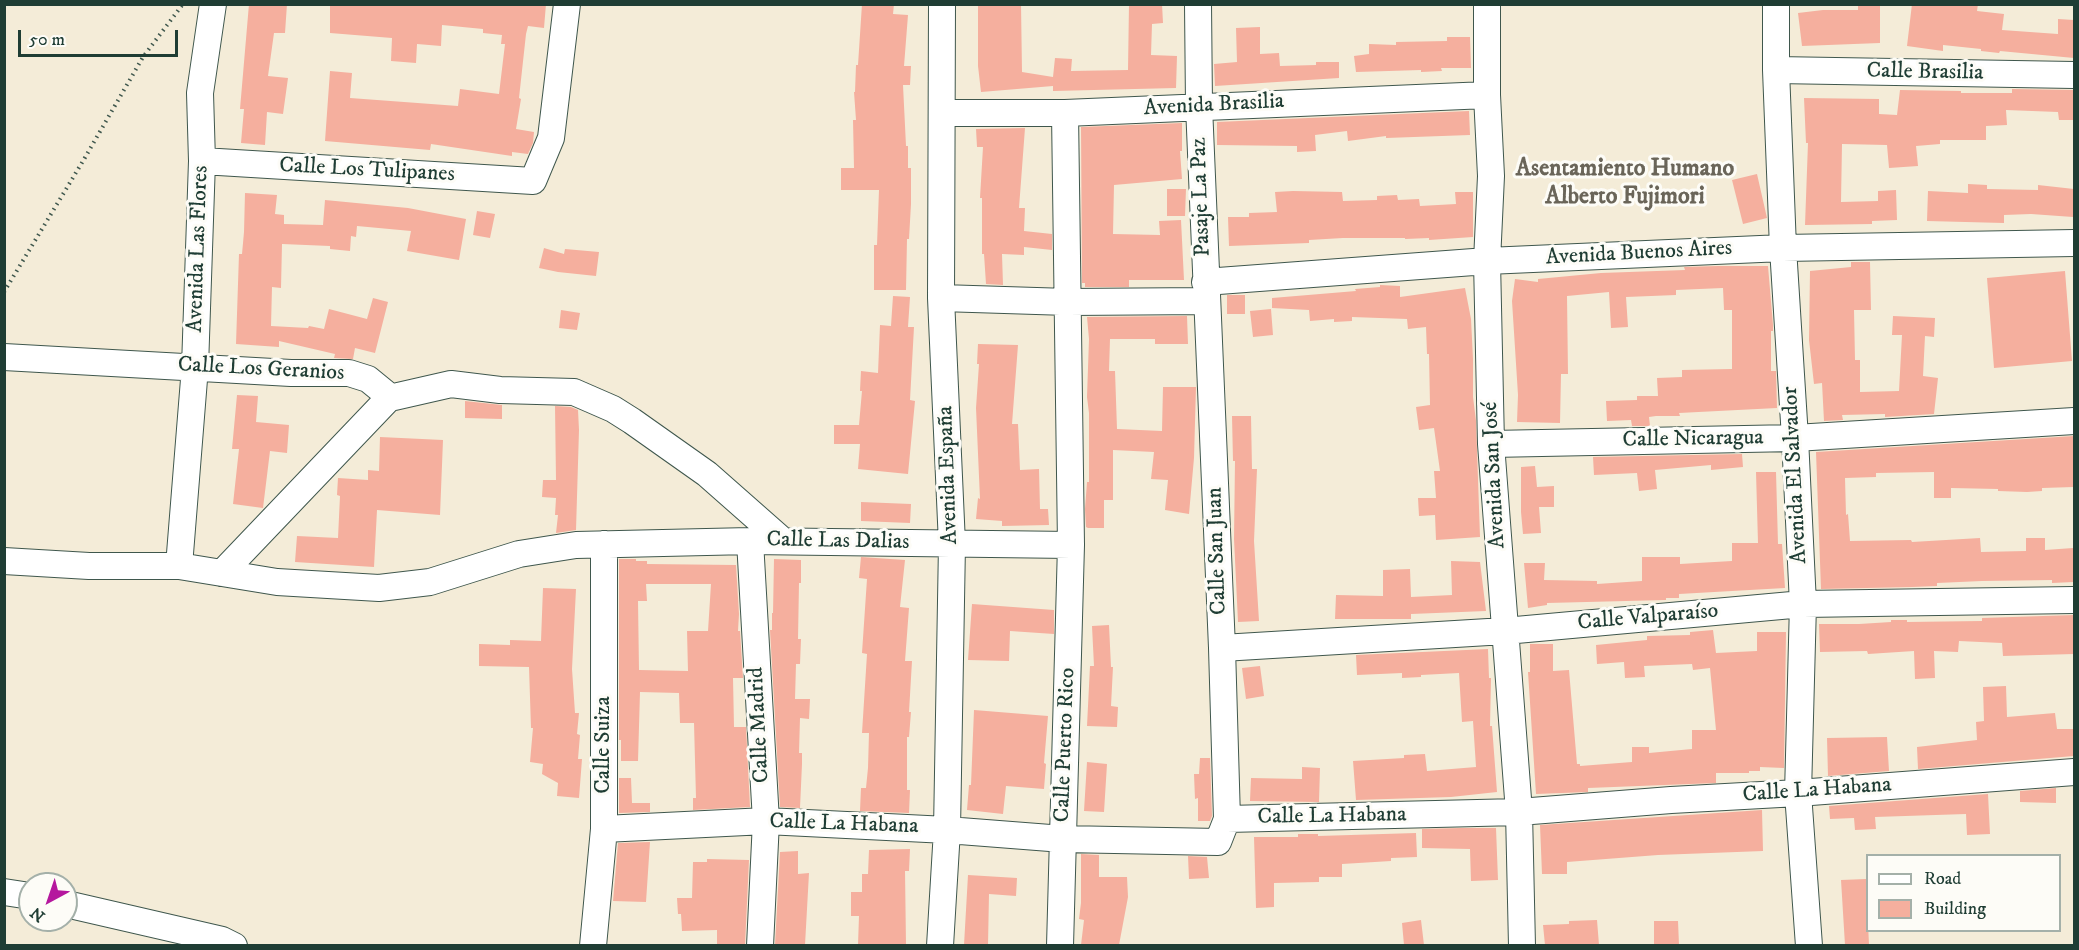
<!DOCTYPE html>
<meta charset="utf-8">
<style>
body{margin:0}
#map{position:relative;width:2079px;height:950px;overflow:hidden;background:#f4ecd8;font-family:"IM FELL DW Pica",serif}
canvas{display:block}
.frame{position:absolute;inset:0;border:6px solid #1f3d34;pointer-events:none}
.legend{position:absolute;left:1866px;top:854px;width:195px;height:78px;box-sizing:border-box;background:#fdfcf7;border:2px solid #a4b0a9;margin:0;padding:8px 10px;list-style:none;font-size:18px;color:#1f3d34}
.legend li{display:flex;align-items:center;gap:12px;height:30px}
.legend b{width:30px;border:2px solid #a4b0a9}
.north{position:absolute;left:18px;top:872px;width:60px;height:60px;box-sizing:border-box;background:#fdfcf7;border:2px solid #a4b0a9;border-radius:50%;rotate:220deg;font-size:16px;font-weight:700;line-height:24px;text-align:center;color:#1f3d34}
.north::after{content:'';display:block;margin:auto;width:21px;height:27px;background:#b5179e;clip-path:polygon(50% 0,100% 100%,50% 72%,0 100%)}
.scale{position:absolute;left:18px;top:30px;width:160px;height:27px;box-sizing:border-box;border:3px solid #1f3d34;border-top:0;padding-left:8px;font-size:18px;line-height:21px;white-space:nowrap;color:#1f3d34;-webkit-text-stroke:4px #fdfcf7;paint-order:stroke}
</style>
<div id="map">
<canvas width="2079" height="950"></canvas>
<div class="frame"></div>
<ul class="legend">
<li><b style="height:8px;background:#fff"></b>Road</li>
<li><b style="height:16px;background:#f5af9e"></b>Building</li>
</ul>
<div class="north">N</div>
<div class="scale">50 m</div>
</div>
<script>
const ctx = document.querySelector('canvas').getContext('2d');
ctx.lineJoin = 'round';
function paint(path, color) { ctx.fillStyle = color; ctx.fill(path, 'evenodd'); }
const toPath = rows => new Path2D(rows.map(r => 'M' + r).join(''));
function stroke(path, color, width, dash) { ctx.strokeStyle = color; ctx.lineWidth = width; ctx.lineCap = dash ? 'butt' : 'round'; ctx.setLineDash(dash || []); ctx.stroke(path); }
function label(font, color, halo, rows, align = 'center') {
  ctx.font = font + ' "IM FELL DW Pica",serif'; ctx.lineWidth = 6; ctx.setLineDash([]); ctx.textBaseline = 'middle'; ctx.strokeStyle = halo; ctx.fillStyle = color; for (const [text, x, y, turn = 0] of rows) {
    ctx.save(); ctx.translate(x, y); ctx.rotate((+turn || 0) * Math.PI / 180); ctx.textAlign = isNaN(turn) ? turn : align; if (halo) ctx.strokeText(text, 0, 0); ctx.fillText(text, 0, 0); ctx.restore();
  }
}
paint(toPath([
 [249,4,287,4,285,33,274,33,268,76,288,78,283,114,267,112,265,145,241,143,244,109,240,109],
 [330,4,546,4,544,28,528,26,526,34,519,98,521,99,516,129,534,132,533,143,528,154,512,152,512,156,431,144,430,150,325,141,330,71,352,73,350,98,458,106,460,89,499,94,505,44,501,44,502,35,483,33,483,29,442,25,441,46,417,44,416,63,391,61,392,38,330,33],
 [862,4,894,4,893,14,908,15,904,66,911,66,910,85,903,85,906,146,908,146,908,168,911,168,911,204,909,239,907,239,906,290,874,290,874,245,877,245,879,190,841,190,841,168,854,168,853,120,856,120,854,92,855,92,856,65,858,65],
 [978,4,1021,4,1022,72,1053,77,1055,58,1072,59,1071,71,1128,70,1129,4,1162,4,1163,23,1152,24,1151,55,1177,56,1176,88,1053,91,1053,86,981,92,978,66],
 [1858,4,1880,5,1880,43,1802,46,1798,13,1823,10,1858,10],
 [1912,4,1978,4,1977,11,2004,14,2002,30,2058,34,2058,19,2074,20,2074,58,2000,51,1999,53,1981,51,1981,49,1943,45,1943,51,1907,46],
 [1260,27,1260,54,1279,53,1280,66,1316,65,1316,62,1339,62,1339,78,1215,86,1214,64,1237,62,1236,28],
 [1447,37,1470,37,1471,68,1441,68,1442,71,1421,72,1421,70,1356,72,1354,56,1369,54,1369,44,1396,45,1396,42,1447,41],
 [2012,89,2074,90,2074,120,2059,120,2058,112,2006,110,2007,125,1986,126,1986,140,1940,140,1940,144,1916,146,1918,166,1889,168,1887,145,1842,144,1841,202,1878,201,1878,191,1896,190,1897,220,1872,221,1872,224,1805,225,1808,143,1806,143,1804,98,1879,99,1879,114,1897,115,1900,90,1961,91,1961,93,2012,93],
 [1469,111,1470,135,1386,138,1386,136,1348,141,1347,131,1315,135,1316,151,1297,152,1297,146,1217,145,1217,122],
 [1182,123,1182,151,1180,151,1182,179,1114,185,1113,234,1160,235,1159,221,1181,220,1184,280,1129,280,1129,287,1085,287,1085,283,1082,283,1081,127],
 [1025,128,1019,208,1025,208,1024,231,1052,234,1052,250,1024,247,1024,255,1002,254,1003,285,986,284,984,254,982,254,982,198,980,198,983,147,977,147,976,129],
 [1757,174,1767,218,1743,224,1732,180],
 [1968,184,1987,185,1987,189,2038,190,2038,185,2074,189,2073,217,2031,214,2004,215,2004,223,1927,221,1928,191,1968,193],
 [1167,189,1186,189,1185,216,1167,216],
 [1293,191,1342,192,1343,201,1377,200,1377,196,1397,195,1398,200,1419,199,1420,206,1456,204,1455,192,1473,192,1473,237,1429,240,1429,238,1405,239,1405,238,1343,238,1309,240,1309,243,1229,246,1228,217,1249,217,1249,213,1277,212,1275,192],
 [245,193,277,195,275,214,284,215,284,224,323,225,325,200,408,208,466,219,459,260,407,251,411,231,357,226,356,237,351,236,350,251,330,249,330,246,282,244,281,288,272,287,271,326,308,328,309,326,324,329,329,309,367,319,373,298,388,302,375,353,355,348,353,359,334,358,335,354,279,341,279,347,236,344,239,254,242,254,244,232],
 [477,211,495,214,490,238,473,235],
 [544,248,564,254,565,249,599,252,596,276,558,272,539,268],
 [1851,262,1870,262,1871,310,1854,310,1855,360,1860,360,1860,392,1899,391,1902,335,1892,335,1893,316,1935,318,1934,337,1925,336,1923,376,1938,378,1934,414,1885,417,1885,414,1842,415,1843,420,1824,421,1822,383,1814,384,1809,340,1810,271,1851,267],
 [1718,266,1768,266,1773,325,1773,331,1771,331,1771,371,1776,371,1777,408,1679,413,1680,416,1656,416,1649,417,1650,426,1632,426,1631,420,1607,421,1606,401,1637,400,1637,396,1658,396,1657,378,1682,377,1682,370,1732,369,1732,310,1724,310,1723,288,1676,290,1676,295,1626,297,1628,327,1611,328,1609,292,1567,296,1568,374,1561,374,1560,423,1517,422,1518,395,1512,301,1515,279,1538,282,1538,279,1601,273,1685,270,1684,267],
 [2065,271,2072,361,1994,368,1987,278],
 [1380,285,1400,286,1400,297,1465,288,1471,319,1473,359,1473,397,1476,421,1480,537,1436,540,1435,515,1419,516,1418,498,1436,498,1434,471,1440,471,1434,428,1419,430,1416,407,1430,405,1429,354,1427,354,1426,327,1408,329,1407,319,1352,317,1352,321,1334,322,1334,319,1310,321,1309,310,1272,308,1272,298,1356,291,1355,289,1380,287],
 [1227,295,1245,295,1245,314,1227,314],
 [893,296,910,297,908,327,914,327,910,400,915,401,908,474,858,469,860,444,834,444,834,425,859,425,862,391,860,391,861,371,878,373,880,325,891,326],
 [1271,309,1273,335,1253,337,1250,311],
 [561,310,580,313,577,330,559,328],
 [1187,316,1188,344,1155,344,1155,339,1110,339,1109,371,1115,371,1117,429,1162,431,1163,387,1196,387,1194,458,1189,514,1165,510,1168,480,1151,479,1154,452,1113,450,1113,500,1104,500,1104,528,1088,528,1086,527,1085,509,1087,482,1089,482,1089,413,1087,397,1089,339,1087,317],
 [978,344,1018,345,1012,424,1018,424,1020,470,1039,469,1040,509,1048,509,1049,525,1002,526,1002,521,976,519,978,498,980,499,976,408,979,364,977,364],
 [237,395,258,396,256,422,289,425,287,453,270,451,263,508,233,504,239,449,232,449],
 [465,401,502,405,502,419,465,418],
 [555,406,571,407,578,410,579,430,576,530,556,533,558,515,555,515,556,498,542,497,543,480,556,480],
 [1232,416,1251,416,1252,469,1257,469,1254,541,1259,621,1238,622,1234,539,1235,461,1233,461],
 [2074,436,2074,487,2042,488,2042,491,2027,492,1998,491,1998,489,1951,488,1951,498,1934,498,1934,472,1876,473,1876,477,1845,478,1846,515,1848,514,1850,541,1911,540,1912,542,1980,538,1981,552,2026,551,2026,538,2045,538,2045,550,2073,548,2074,582,2052,583,2052,580,1982,581,1937,583,1937,586,1912,587,1821,589,1816,452],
 [380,437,443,440,440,515,377,510,374,567,295,562,297,536,338,538,340,496,337,495,338,478,368,480,368,470,379,471],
 [1742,454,1743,467,1711,470,1711,465,1655,470,1657,489,1639,491,1637,473,1594,475,1593,457],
 [1535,466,1537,487,1554,486,1554,507,1539,507,1541,533,1523,534,1521,512,1521,467],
 [1756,472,1776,472,1778,544,1782,544,1785,588,1679,594,1679,598,1666,598,1666,600,1547,603,1547,605,1528,608,1524,563,1545,563,1544,580,1597,581,1597,584,1642,581,1642,557,1680,557,1680,564,1732,561,1732,543,1758,543],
 [861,502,911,504,910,523,861,521],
 [861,557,905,560,900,607,909,608,905,661,912,661,909,712,911,712,909,737,907,737,907,790,910,790,909,813,860,811,861,788,866,788,868,768,869,733,862,733,867,654,862,653,867,579,859,578],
 [619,559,636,559,636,561,647,561,647,564,736,565,739,614,738,631,740,631,743,678,733,678,734,727,746,727,750,807,693,810,693,798,696,798,694,723,680,723,679,693,640,692,638,761,621,761,621,740,619,740],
 [646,584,711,584,708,631,687,631,688,671,639,670,638,601,647,601],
 [774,559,801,560,801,583,799,583,798,639,801,639,800,664,796,664,795,699,810,699,809,719,800,718,799,753,802,753,802,764,800,808,780,807,770,630,772,630,772,613,773,613],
 [1451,561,1480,562,1486,611,1411,614,1411,619,1335,619,1336,595,1383,596,1383,570,1410,569,1411,597,1452,595],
 [543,588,576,589,572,669,575,713,579,713,577,734,580,735,578,759,582,759,579,798,557,796,558,783,542,774,543,764,530,762,533,728,531,728,529,667,479,666,479,644,510,645,510,640,541,641],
 [972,604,1054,610,1054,634,1010,631,1009,661,968,660],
 [2074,615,2074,654,2003,656,2002,643,1959,641,1958,652,1934,651,1935,678,1915,679,1914,651,1868,654,1867,651,1820,652,1819,624,1859,624,1891,622,1891,620,1907,620,1907,622,1982,621,1982,618],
 [1109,625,1111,667,1113,667,1111,706,1118,707,1117,727,1087,726,1090,666,1094,666,1092,626],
 [1713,630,1716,653,1757,651,1757,632,1786,632,1784,768,1760,767,1760,771,1749,771,1749,773,1716,773,1716,783,1588,788,1588,792,1536,794,1528,672,1530,672,1530,644,1553,644,1553,671,1569,670,1577,764,1580,764,1580,766,1632,762,1632,747,1649,747,1649,753,1692,749,1692,730,1716,730,1710,668,1693,670,1692,664,1644,666,1645,677,1625,678,1624,662,1597,664,1596,645,1647,640,1647,636,1690,635,1690,632],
 [1488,649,1489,678,1491,678,1490,726,1492,726,1497,792,1451,797,1356,800,1353,761,1404,758,1404,755,1425,754,1427,771,1476,767,1473,721,1462,722,1459,673,1421,675,1421,677,1402,678,1402,673,1357,675,1356,655],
 [1260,666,1264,696,1246,699,1242,668],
 [2006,686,2007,717,2055,713,2057,729,2074,729,2074,756,1918,769,1917,747,1977,740,1976,722,1984,721,1983,687],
 [974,710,1048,716,1044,763,1046,764,1044,789,1006,786,1003,814,967,810,969,785,971,785],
 [1887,737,1889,771,1828,776,1827,738],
 [1200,758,1210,758,1212,816,1210,821,1198,821,1198,798,1195,799,1194,774,1199,774],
 [1087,762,1107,764,1104,812,1084,811],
 [1302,767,1320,768,1319,802,1250,801,1251,778,1302,779],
 [619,778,631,778,632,803,650,803,650,812,619,813],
 [2056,788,2056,803,2020,802,2020,791],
 [1988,794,1990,834,1967,835,1966,814,1875,817,1876,829,1855,830,1854,818,1830,819,1829,806],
 [1762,810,1763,851,1658,855,1567,862,1567,874,1542,874,1540,825],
 [1461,828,1496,828,1498,880,1471,881,1470,849,1422,848,1422,829],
 [1416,833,1417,857,1391,858,1391,861,1342,864,1342,877,1319,877,1319,882,1274,883,1274,907,1256,908,1254,837,1298,837,1298,834,1318,834,1318,836],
 [650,842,646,902,613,901,618,843],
 [910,849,909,871,905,871,906,945,858,945,859,916,851,916,851,892,862,892,862,874,868,874,869,850],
 [798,851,798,874,809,873,805,945,775,945,780,852],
 [1081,854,1099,855,1099,877,1127,877,1128,897,1119,945,1081,945,1084,920,1079,919,1081,903],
 [1188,856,1207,857,1209,878,1189,879],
 [707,859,749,860,745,945,717,945,717,930,682,931,681,914,678,914,677,898,692,898,693,862,707,862],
 [968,875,1017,878,1016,896,989,894,988,945,964,945],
 [1866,879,1869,945,1845,945,1841,880],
 [1421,920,1424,945,1404,945,1402,923],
 [1597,920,1599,945,1545,945,1543,925,1569,924,1569,921],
 [1654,921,1678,921,1679,945,1654,945]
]), '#f5af9e');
const minor = toPath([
 [1198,4,1199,106,1222,648,1227,819],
 [1487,4,1487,95,1491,176,1487,261,1491,444,1519,812,1522,946],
 [1776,4,1776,70,1783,248,1795,438,1803,604,1798,793,1809,946],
 [1776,70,2074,75],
 [942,113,1065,113,1487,95],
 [202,161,533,181,551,138,567,4],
 [1205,282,1487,261,1783,248,2074,243],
 [941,298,1068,302,1206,301],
 [4,357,291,373,349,373,368,379,390,397,394,397,451,384,500,390,574,392,613,409,632,421,707,474,783,541],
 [1491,444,1795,438,2074,421],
 [750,541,766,821,760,946],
 [4,561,89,566,179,566,277,582,379,588,430,582,519,554,576,545,750,541,1071,545],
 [179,566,195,367,202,161,200,93,213,4],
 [222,573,390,397],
 [1222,648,1505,631,1803,604,2074,600],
 [604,829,766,821,947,830,1063,839,1218,842,1227,819,1519,812,1671,800,1798,793,2074,772],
 [4,892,30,896],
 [66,904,222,940,234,946],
 [593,946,604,829,604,544],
 [940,946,947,830,952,544,941,298,942,4],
 [1060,946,1071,545,1065,113]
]);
stroke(minor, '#3f574d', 28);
stroke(toPath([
 [4,292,83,161,143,57,183,4]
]), '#3f574d', 4, [1.5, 4.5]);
stroke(minor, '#fff', 26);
label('22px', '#1f3d34', '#fdfcf7', [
 ["Calle Brasilia",1925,73,1],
 ["Avenida Brasilia",1214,106,-3],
 ["Calle Los Tulipanes",367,171,3],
 ["Pasaje La Paz",1202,197,-92],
 ["Avenida Las Flores",199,249,-88],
 ["Avenida Buenos Aires",1639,254,-3],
 ["Calle Los Geranios",261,370,3],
 ["Calle Nicaragua",1693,440,-1],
 ["Avenida España",949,475,-92],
 ["Avenida San José",1495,475,-93],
 ["Avenida El Salvador",1796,475,-93],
 ["Calle Las Dalias",838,542,1],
 ["Calle San Juan",1218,551,-92],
 ["Calle Valparaíso",1648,618,-5],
 ["Calle Madrid",760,725,-93],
 ["Calle Suiza",604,745,-90],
 ["Calle Puerto Rico",1066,745,-88],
 ["Calle La Habana",1817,791,-4],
 ["Calle La Habana",1332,817,-1],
 ["Calle La Habana",844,825,2]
]);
label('bold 24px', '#6a6559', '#fdfcf7', [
 ["Asentamiento Humano",1625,170],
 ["Alberto Fujimori",1625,198]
]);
</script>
